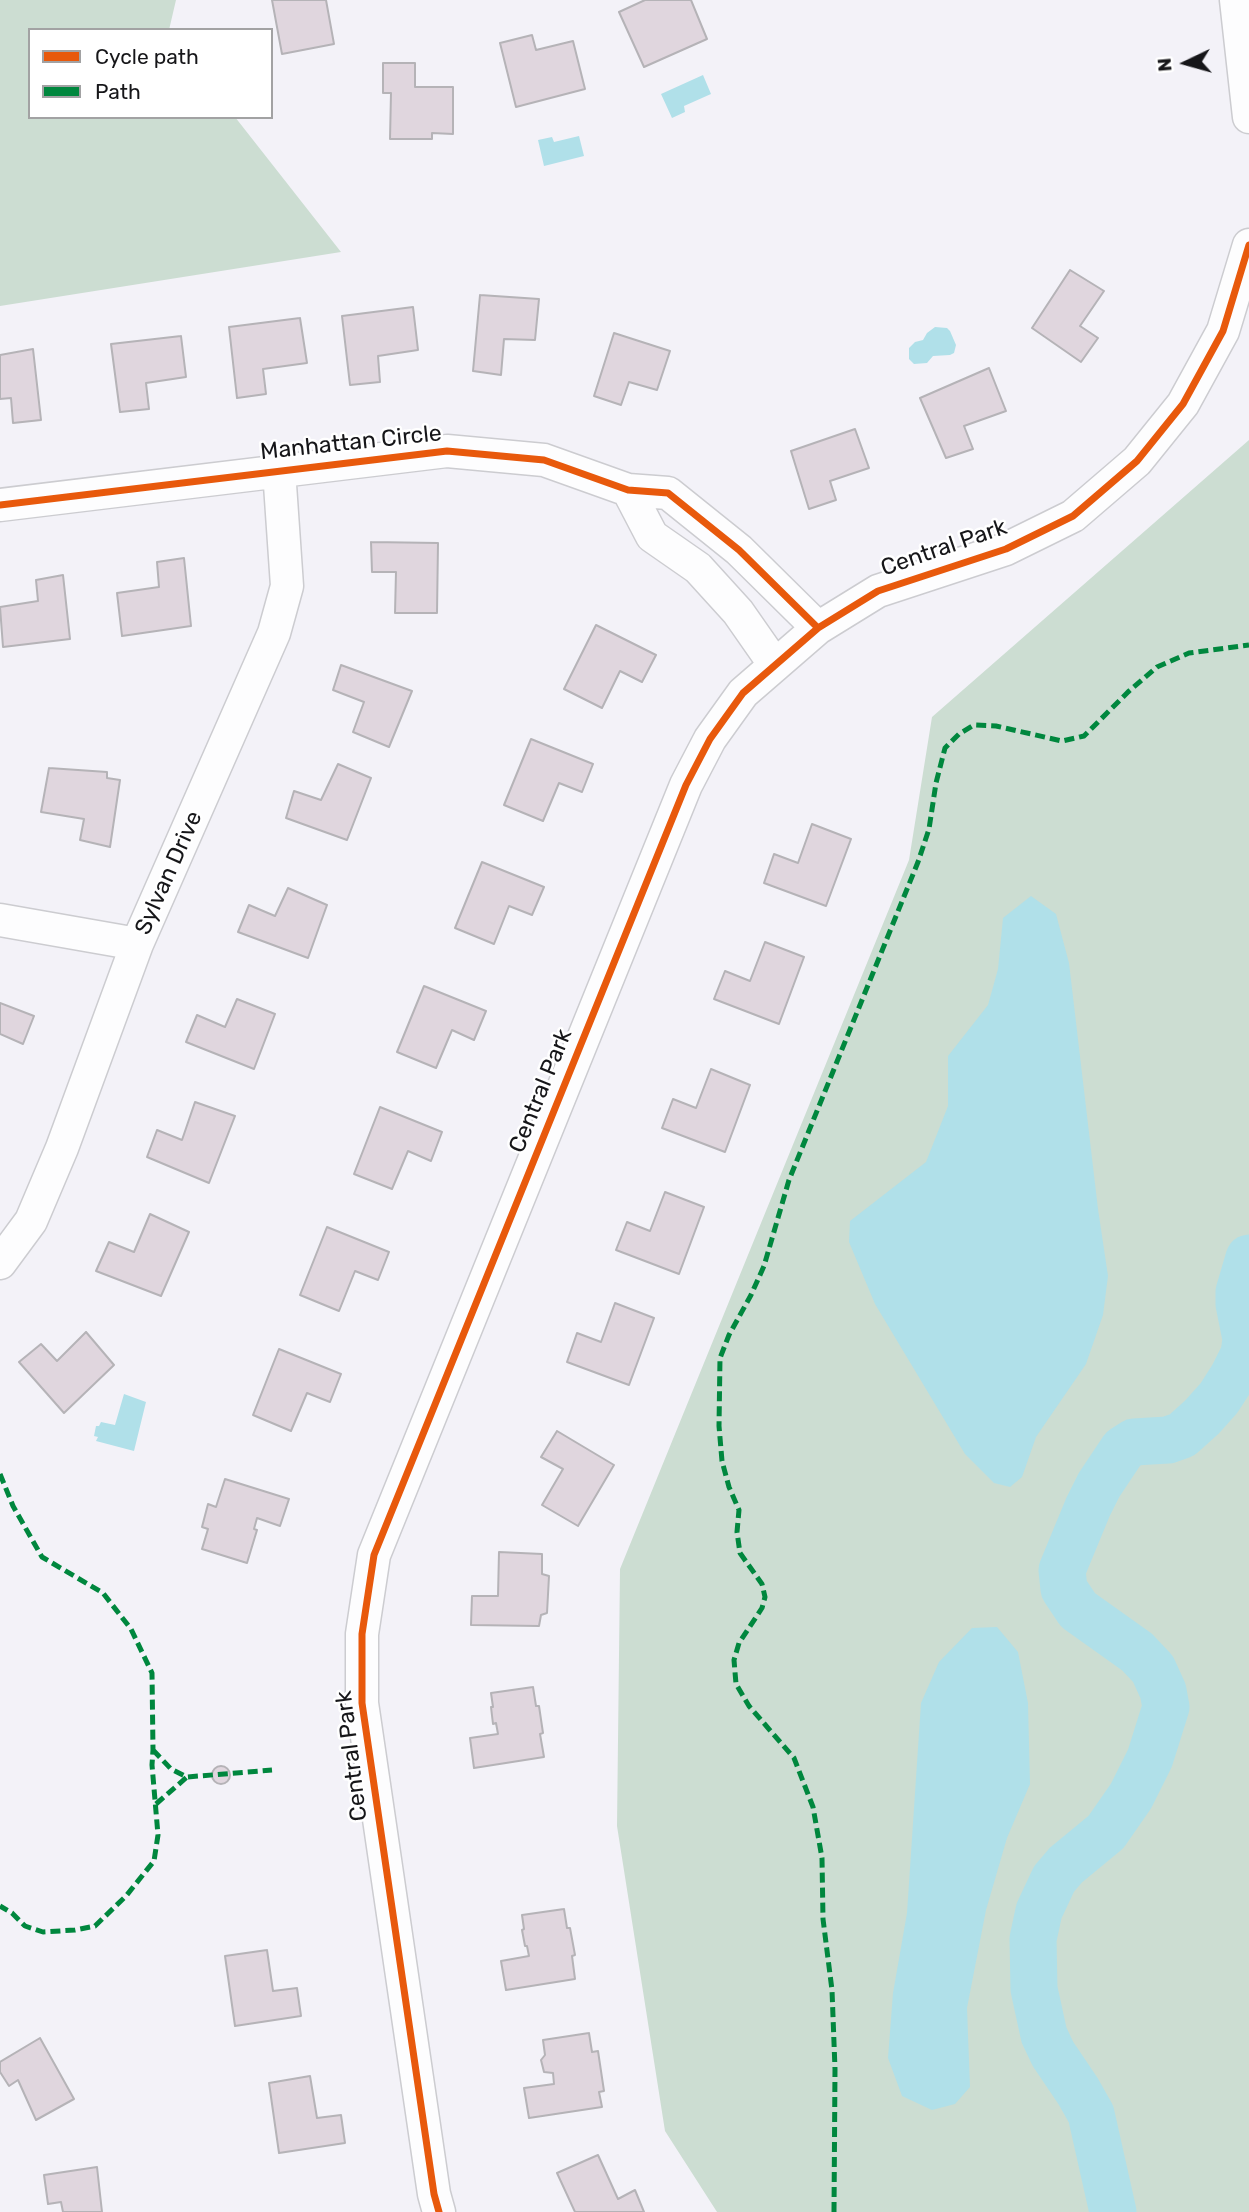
<!DOCTYPE html>
<style>
body{margin:0}
#map{position:relative;width:1249px;height:2212px;overflow:hidden;background:#f3f2f8;font-family:Rubik,sans-serif}
canvas{display:block}
.legend{position:absolute;left:28px;top:28px;width:245px;height:91px;box-sizing:border-box;background:#fff;border:2px solid #a2a2a3;margin:0;padding:9px 12px;list-style:none;font-size:21px;color:#161619}
.legend li{display:flex;align-items:center;gap:14px;height:35px}
.legend b{width:35px;border:2px solid #a2a2a3}
.north{position:absolute;left:1151px;top:28px;width:70px;height:70px;-webkit-text-stroke:5px #fff;paint-order:stroke;rotate:265deg;font-size:19px;font-weight:700;line-height:28px;text-align:center;color:#161619}
.north::after{content:'';display:block;margin:auto;width:24px;height:32px;background:#161619;clip-path:polygon(50% 0,100% 100%,50% 72%,0 100%)}
</style>
<div id="map">
<canvas width="1249" height="2212"></canvas>
<ul class="legend">
<li><b style="height:9px;background:#e8590c"></b>Cycle path</li>
<li><b style="height:9px;background:#00873e"></b>Path</li>
</ul>
<div class="north">N</div>
</div>
<script>
const ctx = document.querySelector('canvas').getContext('2d');
ctx.lineJoin = 'round';
function paint(path, color) { ctx.fillStyle = color; ctx.fill(path, 'evenodd'); }
const toPath = rows => new Path2D(rows.map(r => 'M' + r).join(''));
function stroke(path, color, width, dash) { ctx.strokeStyle = color; ctx.lineWidth = width; ctx.lineCap = dash ? 'butt' : 'round'; ctx.setLineDash(dash || []); ctx.stroke(path); }
function label(font, color, halo, rows, align = 'center') {
  ctx.font = font + ' Rubik,sans-serif'; ctx.lineWidth = 5; ctx.setLineDash([]); ctx.textBaseline = 'middle'; ctx.strokeStyle = halo; ctx.fillStyle = color; for (const [text, x, y, turn = 0] of rows) {
    ctx.save(); ctx.translate(x, y); ctx.rotate((+turn || 0) * Math.PI / 180); ctx.textAlign = isNaN(turn) ? turn : align; if (halo) ctx.strokeText(text, 0, 0); ctx.fillText(text, 0, 0); ctx.restore();
  }
}
paint(toPath([
 [0,0,176,0,169,30,30,30,30,117,235,117,341,252,0,306],
 [1249,440,1249,2212,717,2212,665,2131,617,1826,620,1569,909,860,932,717]
]), '#ccddd2');
paint(toPath([
 [703,75,711,94,684,106,685,112,672,118,661,94],
 [579,136,584,156,544,166,538,140,552,137,554,142],
 [935,327,947,328,950,331,956,345,954,353,950,355,933,356,927,363,914,364,909,359,909,348,915,342,923,340,927,333],
 [1031,896,1056,914,1069,963,1098,1209,1108,1276,1103,1315,1086,1364,1036,1437,1022,1477,1010,1487,994,1483,965,1454,875,1304,849,1242,850,1221,926,1162,948,1106,948,1056,988,1005,998,969,1003,918],
 [124,1394,146,1402,134,1451,96,1441,98,1437,94,1436,96,1426,99,1426,101,1422,115,1425],
 [997,1627,1018,1652,1028,1703,1030,1784,1007,1838,986,1910,967,2008,970,2087,955,2104,932,2110,902,2096,888,2058,893,1993,907,1913,921,1703,939,1662,972,1628]
]), '#b0e0e9');
stroke(toPath([
 [1113,2212,1091,2114,1078,2091,1053,2054,1044,2035,1034,1989,1033,1939,1039,1911,1054,1879,1066,1865,1106,1832,1131,1796,1150,1758,1166,1707,1163,1691,1153,1669,1137,1652,1078,1610,1064,1589,1062,1570,1088,1507,1099,1485,1123,1449,1134,1442,1168,1440,1182,1435,1202,1417,1219,1398,1233,1376,1244,1354,1246,1339,1239,1304,1239,1292,1249,1258]
]), '#b0e0e9', 47);
const building = toPath([
 [272,0,326,0,334,44,282,54,272,0],
 [645,0,691,0,707,39,644,67,619,12,645,0],
 [532,35,536,50,573,41,585,89,516,107,500,43,532,35],
 [383,63,415,63,415,87,453,87,453,134,432,133,432,139,390,139,391,93,383,93,383,63],
 [1070,270,1104,291,1080,326,1098,338,1081,362,1032,328,1070,270],
 [480,295,539,299,535,340,504,339,501,375,473,371,480,295],
 [413,307,418,350,378,356,380,382,350,385,342,316,413,307],
 [300,318,307,363,263,369,266,394,237,398,229,327,300,318],
 [614,333,670,351,657,390,629,382,621,405,594,396,614,333],
 [181,336,186,377,146,383,149,409,120,412,111,344,181,336],
 [33,349,41,420,13,423,11,398,0,399,0,355,33,349],
 [989,368,1006,411,964,426,973,449,946,458,920,398,989,368],
 [855,429,869,468,830,481,836,500,809,509,791,451,855,429],
 [371,542,438,543,437,613,395,613,396,572,372,572,371,542],
 [184,558,191,626,122,636,117,593,159,587,157,562,184,558],
 [63,575,70,639,3,647,0,607,38,601,36,580,63,575],
 [596,625,656,655,642,682,620,671,602,708,564,689,596,625],
 [341,665,412,691,389,747,353,732,364,702,333,690,341,665],
 [531,739,593,764,582,792,559,783,543,821,504,805,531,739],
 [338,764,371,778,347,840,286,818,294,791,321,800,338,764],
 [49,768,107,772,107,778,120,780,110,847,80,840,84,819,41,812,49,768],
 [812,824,851,839,826,906,764,883,774,854,798,863,812,824],
 [482,862,544,887,532,915,509,906,494,944,455,928,482,862],
 [288,888,327,905,308,958,238,932,249,905,275,916,288,888],
 [765,942,804,957,779,1024,714,999,725,971,750,981,765,942],
 [424,986,486,1011,474,1040,452,1030,436,1068,397,1052,424,986],
 [237,999,275,1014,254,1069,186,1042,197,1015,225,1027,237,999],
 [0,1003,34,1016,23,1044,0,1034,0,1003],
 [711,1069,750,1085,725,1152,662,1128,673,1099,696,1108,711,1069],
 [195,1102,235,1116,209,1183,147,1157,157,1130,182,1140,195,1102],
 [380,1107,442,1132,431,1161,408,1151,392,1189,354,1174,380,1107],
 [665,1192,704,1207,679,1274,616,1250,627,1222,650,1231,665,1192],
 [150,1214,189,1232,161,1296,96,1271,109,1242,134,1252,150,1214],
 [327,1227,389,1252,378,1280,355,1271,339,1311,300,1295,327,1227],
 [615,1303,654,1318,629,1385,567,1362,577,1333,601,1342,615,1303],
 [86,1332,114,1365,64,1413,19,1362,41,1344,57,1361,86,1332],
 [279,1349,341,1374,330,1402,307,1393,291,1431,253,1415,279,1349],
 [557,1431,614,1465,578,1526,542,1505,563,1469,541,1457,557,1431],
 [225,1479,289,1499,280,1526,257,1518,254,1529,257,1530,247,1563,202,1549,208,1529,202,1527,208,1504,216,1507,225,1479],
 [499,1552,542,1554,542,1574,549,1576,547,1613,541,1615,539,1626,471,1625,472,1596,498,1596,499,1552],
 [533,1687,536,1706,539,1706,543,1733,540,1734,544,1757,474,1768,470,1738,498,1734,496,1723,493,1724,491,1707,493,1707,491,1693,533,1687],
 '212 1775a9 9 0 1 1 18 0a9 9 0 1 1-18 0Z',
 [564,1909,567,1928,570,1928,575,1955,572,1956,575,1979,506,1990,501,1961,529,1956,527,1946,525,1946,522,1930,524,1929,522,1915,564,1909],
 [267,1950,273,1991,297,1988,301,2016,235,2026,225,1956,267,1950],
 [589,2033,592,2052,598,2051,604,2091,599,2092,602,2107,529,2118,524,2088,554,2084,553,2073,544,2072,541,2060,545,2055,543,2040,589,2033],
 [40,2038,74,2099,36,2120,18,2080,9,2086,0,2072,0,2062,40,2038],
 [310,2076,317,2118,341,2115,345,2143,279,2153,269,2083,310,2076],
 [598,2155,618,2199,635,2190,644,2212,575,2212,557,2173,598,2155],
 [97,2167,102,2212,63,2212,61,2202,48,2204,44,2175,97,2167]
]);
paint(building, '#e0d6de');
stroke(building, '#b5b3b7', 2);
const street = toPath([
 [1236,0,1249,117],
 [628,490,652,536,698,568,738,612,775,665],
 [0,505,447,451,544,460,628,490,668,493,739,550,818,628],
 [0,920,137,944],
 [0,1263,31,1221,62,1148,137,944,274,633,287,586,279,470],
 [439,2212,434,2194,362,1703,362,1634,374,1555,686,785,710,739,743,693,818,628,878,591,1006,549,1073,516,1137,461,1183,404,1223,331,1249,245]
]);
stroke(street, '#ccccd0', 35);
stroke(street, '#fdfdfe', 32);
stroke(toPath([
 [0,1474,13,1506,42,1557,103,1593,131,1629,152,1673,153,1750,152,1765,158,1835,154,1861,126,1896,95,1926,75,1930,43,1932,25,1926,12,1913,0,1906],
 [153,1750,171,1769,187,1777,272,1770],
 [156,1804,187,1777],
 [834,2212,835,2069,832,1990,823,1919,822,1858,813,1807,794,1758,749,1706,736,1684,734,1660,739,1643,762,1608,765,1597,762,1584,740,1553,737,1532,739,1510,729,1487,722,1461,719,1426,720,1358,729,1335,751,1295,764,1266,789,1180,918,862,929,829,936,783,945,748,959,734,974,725,996,726,1062,741,1084,736,1128,692,1157,667,1189,653,1249,645]
]), '#00873e', 5, [10, 5]);
stroke(toPath([
 [0,505,447,451,544,460,628,490,668,493,739,550,818,628],
 [439,2212,434,2194,362,1703,362,1634,374,1555,686,785,710,739,743,693,818,628,878,591,1006,549,1073,516,1137,461,1183,404,1223,331,1249,245]
]), '#e8590c', 7);
label('23px', '#161619', '#fff', [
 ["Manhattan Circle",351,443,-6],
 ["Central Park",944,548,-19],
 ["Sylvan Drive",169,873,-66],
 ["Central Park",541,1091,-68],
 ["Central Park",352,1756,-97]
]);
</script>
